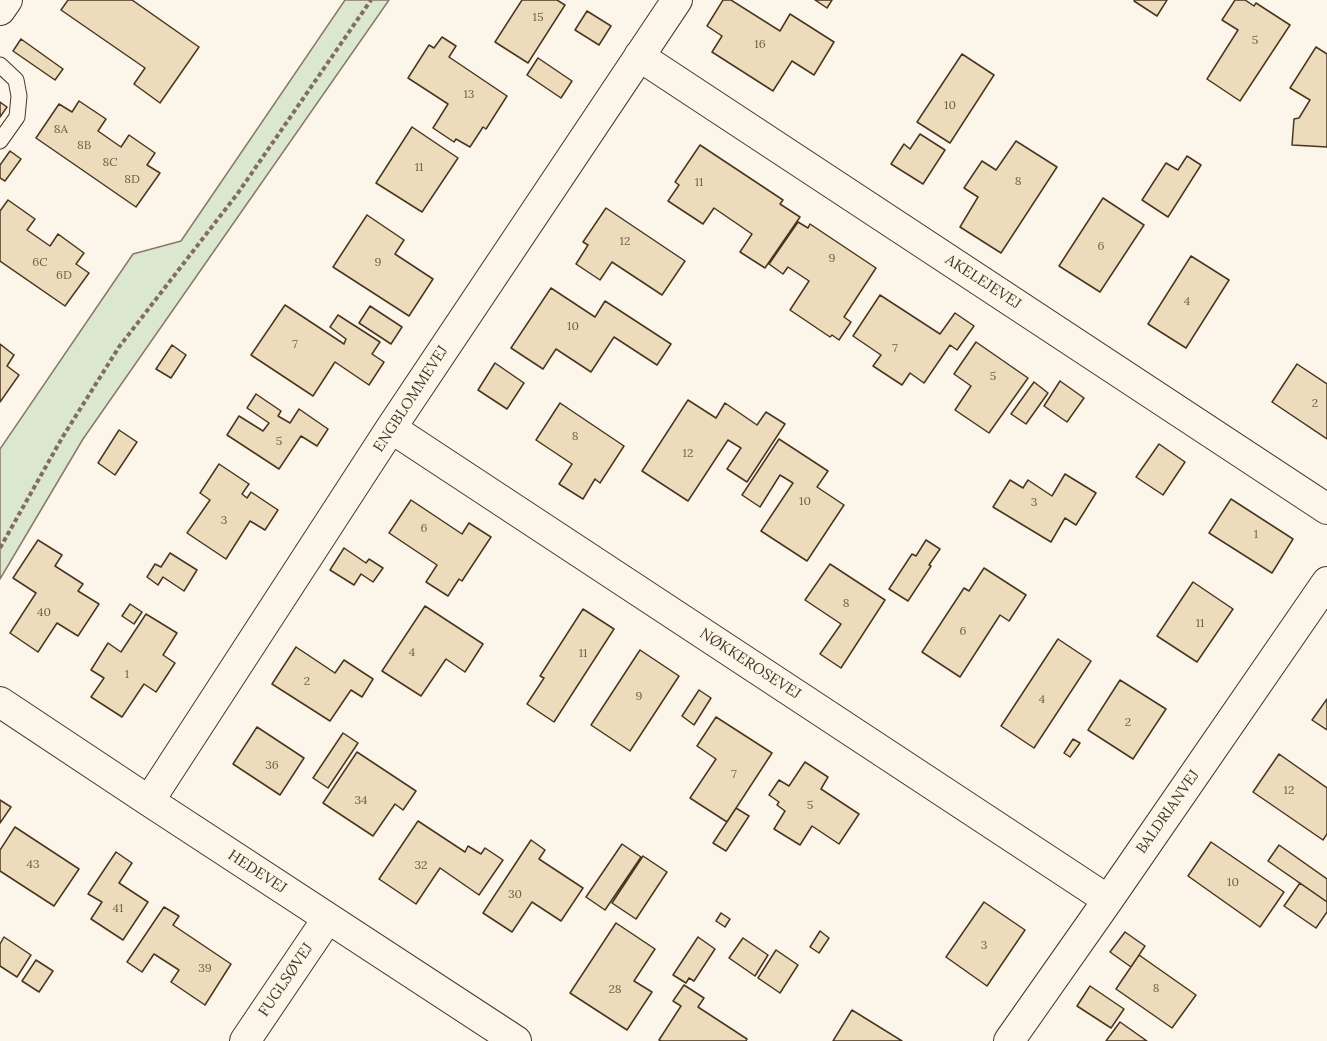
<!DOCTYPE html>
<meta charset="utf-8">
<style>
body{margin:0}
canvas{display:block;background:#fbf6e9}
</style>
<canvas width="1327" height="1041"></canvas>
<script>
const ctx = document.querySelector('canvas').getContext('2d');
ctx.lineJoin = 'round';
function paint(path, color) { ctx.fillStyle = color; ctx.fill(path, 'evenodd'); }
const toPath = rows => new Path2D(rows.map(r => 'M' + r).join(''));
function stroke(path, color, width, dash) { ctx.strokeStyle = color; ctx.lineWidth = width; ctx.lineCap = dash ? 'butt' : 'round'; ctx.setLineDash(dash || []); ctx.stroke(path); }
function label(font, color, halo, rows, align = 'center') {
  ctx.font = font + ' Lora,serif'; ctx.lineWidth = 4.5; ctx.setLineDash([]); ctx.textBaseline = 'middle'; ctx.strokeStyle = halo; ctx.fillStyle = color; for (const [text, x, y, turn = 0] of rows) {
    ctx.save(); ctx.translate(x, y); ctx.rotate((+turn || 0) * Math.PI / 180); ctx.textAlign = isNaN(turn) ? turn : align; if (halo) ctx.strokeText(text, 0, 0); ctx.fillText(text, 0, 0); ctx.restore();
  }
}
const green = toPath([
 [345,0,389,0,83,439,0,579,0,449,133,254,181,241,345,0]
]);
paint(green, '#dce7d0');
stroke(green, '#887966', 1.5);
const building = toPath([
 [68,0,132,0,199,47,160,103,134,84,145,68,61,10,68,0],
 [522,0,557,0,565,5,528,63,495,42,522,0],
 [723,0,731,0,780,31,790,14,834,42,814,75,792,61,773,91,712,52,722,36,707,26,723,0],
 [815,0,832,0,827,8,815,0],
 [1135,0,1167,0,1157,16,1134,1,1135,0],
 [1235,0,1245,0,1254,6,1256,3,1290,25,1240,101,1207,79,1238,30,1222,20,1235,0],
 [587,11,611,26,599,45,575,30,587,11],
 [442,37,456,46,449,57,507,96,486,129,483,127,470,147,456,139,454,142,433,128,448,104,408,78,429,45,434,48,442,37],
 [21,39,63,69,55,80,13,51,21,39],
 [1316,47,1327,54,1327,147,1292,145,1294,119,1299,118,1310,100,1290,88,1316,47],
 [962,54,994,75,950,143,917,122,962,54],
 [538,58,572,81,561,98,527,75,538,58],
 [79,101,106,119,98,131,121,147,129,135,155,153,147,165,160,173,136,207,36,138,59,104,72,112,79,101],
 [0,102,7,107,0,117,0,102],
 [412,127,458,158,422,212,376,183,412,127],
 [920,134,945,150,923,184,891,164,904,144,910,149,920,134],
 [1016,141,1057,167,1001,253,960,227,978,197,964,188,982,161,996,170,1016,141],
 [700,145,783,200,780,204,800,217,765,268,740,252,752,234,714,208,703,224,668,201,679,185,675,182,700,145],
 [10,151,21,159,5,181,0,178,0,165,10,151],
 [1187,156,1201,165,1168,217,1142,200,1166,163,1178,170,1187,156],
 [1103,198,1144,225,1100,292,1059,266,1103,198],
 [8,200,35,219,27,230,50,246,58,234,84,253,76,264,89,273,65,306,0,261,0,211,8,200],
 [606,208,685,261,662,295,612,262,600,280,576,264,588,245,583,242,606,208],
 [367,215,404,240,395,254,433,279,409,316,333,267,367,215],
 [798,222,808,228,810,224,876,268,844,317,851,322,839,340,832,335,830,337,790,310,809,281,788,267,783,274,769,264,798,222],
 [1191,256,1229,280,1186,348,1148,324,1191,256],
 [551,288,595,317,605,301,671,344,657,365,614,337,591,372,556,349,543,369,511,348,551,288],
 [880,295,940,334,955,313,974,326,957,350,950,345,924,383,910,373,902,385,873,366,881,355,853,336,880,295],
 [285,305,344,344,346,339,330,327,338,315,380,342,372,354,384,362,369,385,335,362,313,396,251,355,285,305],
 [370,306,402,327,391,344,359,323,370,306],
 [976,342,1028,378,989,433,955,410,971,386,954,374,976,342],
 [0,344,14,355,7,366,19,375,0,402,0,344],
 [172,345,186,355,171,378,156,369,172,345],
 [495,363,524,383,507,409,478,390,495,363],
 [1297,364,1327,384,1327,439,1272,402,1297,364],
 [1060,381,1084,398,1067,422,1044,406,1060,381],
 [1034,382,1048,393,1026,424,1011,414,1034,382],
 [256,394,281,411,278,416,290,423,299,409,328,429,317,446,301,436,279,469,227,435,239,416,263,431,269,423,247,408,256,394],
 [688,400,716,418,725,403,757,425,766,412,785,424,747,482,727,469,741,448,728,440,688,501,642,471,688,400],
 [560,403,624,446,600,483,595,479,583,499,559,484,572,464,536,440,560,403],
 [119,430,137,442,115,475,98,463,119,430],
 [779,439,828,471,817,487,844,505,807,561,761,531,793,483,780,475,760,507,742,495,779,439],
 [1159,444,1185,462,1163,495,1136,477,1159,444],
 [219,464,249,484,242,494,247,498,251,492,278,510,265,530,250,521,226,559,187,533,210,500,200,493,219,464],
 [1065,474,1096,493,1076,525,1065,518,1051,542,993,507,1010,480,1023,488,1028,480,1052,496,1065,474],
 [1231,499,1293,539,1272,573,1209,533,1231,499],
 [411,500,462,534,469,523,491,537,462,581,459,579,448,596,426,582,437,565,389,533,411,500],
 [38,540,62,555,55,566,83,584,78,591,99,604,78,636,57,623,38,652,10,633,36,593,13,578,38,540],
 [926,540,940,549,929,565,931,566,908,601,889,589,912,554,916,556,926,540],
 [344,548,366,563,369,559,383,568,373,582,361,574,354,585,330,570,344,548],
 [170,553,197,570,184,591,163,577,158,585,147,577,155,564,161,567,170,553],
 [830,564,885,600,841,668,820,654,841,624,805,600,830,564],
 [984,568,1026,595,1009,621,1000,615,960,677,922,652,964,588,969,591,984,568],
 [1193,582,1233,609,1197,662,1157,636,1193,582],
 [130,604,142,612,134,624,122,616,130,604],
 [425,606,483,644,465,672,446,659,421,696,382,671,425,606],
 [583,609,614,629,554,722,527,704,544,678,540,676,583,609],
 [146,614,177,633,163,655,175,663,156,692,144,684,122,717,91,697,104,678,91,670,108,643,121,652,146,614],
 [1058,639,1091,661,1034,748,1001,726,1058,639],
 [296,647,335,673,344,660,373,679,362,697,351,690,330,721,272,684,296,647],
 [640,650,679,676,630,751,591,725,640,650],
 [1120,680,1166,709,1133,759,1088,730,1120,680],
 [699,690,711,698,694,725,682,716,699,690],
 [1327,699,1327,730,1312,720,1327,699],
 [716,717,772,753,727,822,690,798,716,759,697,746,716,717],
 [257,727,304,758,280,795,233,764,257,727],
 [343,733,358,743,328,788,313,778,343,733],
 [1073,739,1080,743,1070,757,1064,753,1073,739],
 [357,752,416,791,403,810,395,804,373,836,323,803,357,752],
 [1279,754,1327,788,1327,834,1323,840,1253,792,1279,754],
 [805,762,828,777,821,789,859,814,839,844,812,826,800,845,774,829,785,811,777,805,779,802,769,795,779,780,789,786,805,762],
 [0,800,11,807,0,823,0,800],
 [736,808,749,816,726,851,713,843,736,808],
 [418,821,465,852,468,846,481,854,485,848,503,860,479,895,440,868,416,904,379,879,418,821],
 [15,827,79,869,54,906,0,871,0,850,15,827],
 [531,840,545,850,539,859,583,888,561,921,532,902,512,932,483,913,531,840],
 [1211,842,1284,892,1260,927,1188,876,1211,842],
 [622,844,641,857,605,910,586,897,622,844],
 [1279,845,1327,879,1327,902,1268,861,1279,845],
 [116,852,132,863,119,883,148,902,123,940,91,919,102,902,88,894,116,852],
 [643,856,667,872,636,919,612,903,643,856],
 [1300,883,1327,902,1327,912,1316,928,1284,906,1300,883],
 [984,902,1025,930,987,986,946,957,984,902],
 [164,907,179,916,173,925,231,964,205,1005,171,982,179,970,154,954,142,972,127,962,164,907],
 [721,913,730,919,725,927,716,921,721,913],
 [616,923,655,949,634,981,652,992,627,1030,570,993,616,923],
 [820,931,829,938,819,953,810,947,820,931],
 [1125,932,1145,946,1131,967,1110,952,1125,932],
 [4,937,31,955,17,977,0,966,0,944,4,937],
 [698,937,715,949,694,981,689,978,686,983,673,975,698,937],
 [743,938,768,955,755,976,729,958,743,938],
 [776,950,798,965,780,993,758,978,776,950],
 [1139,955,1196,995,1172,1028,1116,989,1139,955],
 [36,960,53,971,39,992,22,981,36,960],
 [684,985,704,998,698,1007,747,1039,746,1041,661,1041,659,1040,681,1006,673,1001,684,985],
 [1090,986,1124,1009,1111,1028,1077,1006,1090,986],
 [852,1010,902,1041,833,1041,852,1010],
 [1120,1022,1147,1041,1106,1041,1120,1022]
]);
paint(building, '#ecdcbc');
stroke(building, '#4a3520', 1.5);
const lane = toPath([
 [0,65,16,80,19,96,17,117,0,141]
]);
const street = toPath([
 [0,10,7,0],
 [639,56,1327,509],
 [391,428,1108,900],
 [0,702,149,801,516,1041],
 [149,801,391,428,677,0],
 [245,1041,328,918],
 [1009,1041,1108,900,1327,582]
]);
stroke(lane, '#4a3520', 17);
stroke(street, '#4a3520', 32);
stroke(toPath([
 [0,548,62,438,119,347,238,193,371,0]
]), '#7f6f5c', 4, [4.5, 3]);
stroke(lane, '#fbf6e9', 15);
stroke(street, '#fbf6e9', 30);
label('12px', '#725f47', null, [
 ["15",538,18],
 ["5",1255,41],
 ["16",760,45],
 ["13",469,95],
 ["10",950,106],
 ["8A",61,130],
 ["8B",84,146],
 ["8C",110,163],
 ["11",419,168],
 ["8D",132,180],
 ["8",1018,182],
 ["11",699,183],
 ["12",625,242],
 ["6",1101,247],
 ["9",832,259],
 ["6C",40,263],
 ["9",378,263],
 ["6D",64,276],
 ["4",1187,302],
 ["10",573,327],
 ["7",295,345],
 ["7",895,349],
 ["5",993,377],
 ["2",1315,404],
 ["8",575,437],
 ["5",279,442],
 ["12",688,454],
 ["10",805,502],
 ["3",1034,503],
 ["3",224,521],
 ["6",424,529],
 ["1",1256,535],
 ["8",846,604],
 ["40",44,613],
 ["11",1200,624],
 ["6",963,632],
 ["4",412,653],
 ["11",583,654],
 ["1",127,675],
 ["2",307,682],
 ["9",639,697],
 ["4",1042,700],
 ["2",1128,723],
 ["36",272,766],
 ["7",734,775],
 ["12",1289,791],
 ["34",361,801],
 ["5",810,806],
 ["43",33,865],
 ["32",421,866],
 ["10",1233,883],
 ["30",515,895],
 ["41",118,909],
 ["3",984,946],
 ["39",205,969],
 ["8",1156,989],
 ["28",615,990]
]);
label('15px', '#4a3520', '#fbf6e9', [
 ["AKELEJEVEJ",983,282,33],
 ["ENGBLOMMEVEJ",411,399,-57],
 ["NØKKEROSEVEJ",750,664,33],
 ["BALDRIANVEJ",1168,812,-55],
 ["HEDEVEJ",257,872,33],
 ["FUGLSØVEJ",286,980,-56]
]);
</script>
